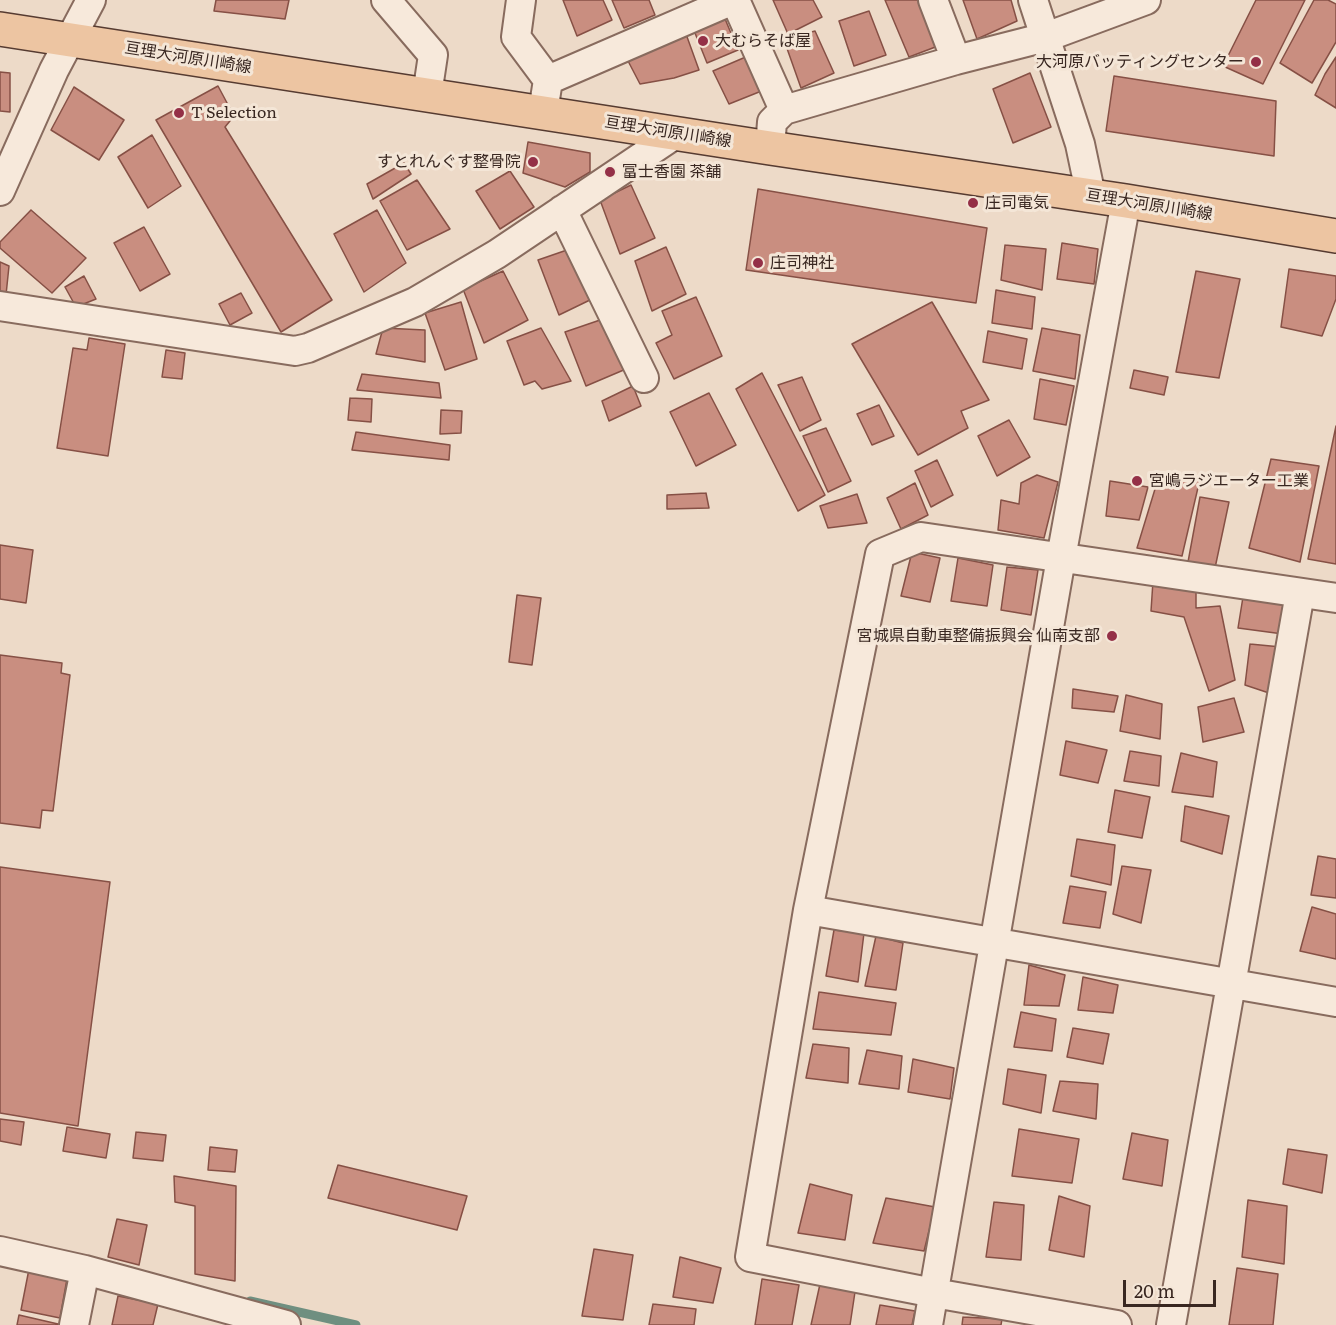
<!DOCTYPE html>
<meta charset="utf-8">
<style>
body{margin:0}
#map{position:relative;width:1336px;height:1325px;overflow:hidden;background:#eddac8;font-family:Literata,serif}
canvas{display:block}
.scale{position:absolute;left:1123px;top:1280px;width:93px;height:27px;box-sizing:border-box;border:3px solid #392721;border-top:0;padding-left:8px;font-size:18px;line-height:21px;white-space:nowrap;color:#392721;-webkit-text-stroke:4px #f4e6d7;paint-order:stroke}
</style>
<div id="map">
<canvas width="1336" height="1325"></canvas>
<div class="scale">20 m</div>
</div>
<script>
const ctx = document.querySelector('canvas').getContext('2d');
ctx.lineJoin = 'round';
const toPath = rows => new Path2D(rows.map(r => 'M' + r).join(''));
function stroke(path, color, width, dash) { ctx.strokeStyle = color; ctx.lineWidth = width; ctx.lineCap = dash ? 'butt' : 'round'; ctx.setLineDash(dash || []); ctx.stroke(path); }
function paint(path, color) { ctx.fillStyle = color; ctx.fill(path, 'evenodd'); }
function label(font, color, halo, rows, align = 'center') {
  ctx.font = font + ' Literata,"Noto Sans JP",serif'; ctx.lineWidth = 6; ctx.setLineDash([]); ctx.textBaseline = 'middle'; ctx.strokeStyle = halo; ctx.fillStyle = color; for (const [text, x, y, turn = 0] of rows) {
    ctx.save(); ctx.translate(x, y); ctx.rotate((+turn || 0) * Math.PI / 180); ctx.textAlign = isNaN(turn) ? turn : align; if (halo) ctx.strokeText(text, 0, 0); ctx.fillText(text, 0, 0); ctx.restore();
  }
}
stroke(toPath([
 [250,1301,356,1325]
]), '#6f8f80', 9);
const building = toPath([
 [216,0,289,0,285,19,214,11,216,0],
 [563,0,603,0,612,20,577,36,563,0],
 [612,0,649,0,655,15,624,28,612,0],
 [773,0,813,0,822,17,788,34,773,0],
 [885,0,921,0,938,46,909,57,885,0],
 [963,0,1011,0,1017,21,977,39,963,0],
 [1256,0,1305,0,1263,84,1223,66,1256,0],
 [1314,0,1328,0,1336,4,1336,42,1312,83,1280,63,1314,0],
 [869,11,886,55,854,66,839,21,869,11],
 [723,14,738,50,707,63,693,28,723,14],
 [815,31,834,73,801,88,784,40,815,31],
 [686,34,699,70,674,78,640,84,627,59,686,34],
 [748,56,764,90,729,104,713,71,748,56],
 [1336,57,1336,108,1315,95,1325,74,1336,57],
 [0,72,10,73,10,112,0,111,0,72],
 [1030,73,1051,127,1013,143,993,89,1030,73],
 [1114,76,1276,101,1274,156,1106,131,1114,76],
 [218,86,234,116,225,127,332,300,281,332,156,120,218,86],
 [74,87,124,120,99,160,51,130,74,87],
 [152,135,181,186,148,208,118,157,152,135],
 [528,142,590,153,590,172,565,187,523,173,528,142],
 [404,163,411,174,373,199,367,184,404,163],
 [510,171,534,207,500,229,476,191,510,171],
 [417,180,450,229,407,250,380,201,417,180],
 [631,185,655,238,620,254,600,200,631,185],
 [758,189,987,228,976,303,746,270,758,189],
 [31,210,86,258,52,293,0,248,0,242,31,210],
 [377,210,406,263,364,292,334,234,377,210],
 [144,227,170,274,140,291,114,243,144,227],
 [1062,243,1098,249,1094,284,1057,279,1062,243],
 [1005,245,1046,249,1042,290,1001,280,1005,245],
 [666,247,686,294,652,311,635,261,666,247],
 [567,250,592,299,559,315,538,260,567,250],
 [0,262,9,266,6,295,0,294,0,262],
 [1289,269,1336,276,1336,299,1322,336,1281,327,1289,269],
 [503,271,528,320,484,343,463,289,503,271],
 [1196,271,1240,279,1219,378,1176,372,1196,271],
 [84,276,96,299,76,307,65,287,84,276],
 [996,290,1035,297,1032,329,992,323,996,290],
 [241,293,252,313,230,325,219,304,241,293],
 [696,297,722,356,674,379,656,343,672,335,662,311,696,297],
 [461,302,477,359,445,370,425,313,461,302],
 [932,302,989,400,961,411,968,428,918,455,852,344,932,302],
 [603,319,626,369,586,386,565,332,603,319],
 [383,328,425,330,425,362,376,354,383,328],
 [541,328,571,381,542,389,535,381,524,385,507,341,541,328],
 [1042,328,1080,335,1075,379,1033,371,1042,328],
 [988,331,1027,339,1022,369,983,362,988,331],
 [89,338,125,344,108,456,57,448,73,348,87,350,89,338],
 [166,350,185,353,182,379,162,377,166,350],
 [1134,370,1168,377,1164,395,1130,388,1134,370],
 [762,373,825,495,798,511,736,389,762,373],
 [362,374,439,383,441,398,357,390,362,374],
 [802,377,821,420,800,431,778,385,802,377],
 [1040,379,1074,386,1066,425,1034,419,1040,379],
 [633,386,641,406,609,421,602,401,633,386],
 [709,393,736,445,696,466,670,412,709,393],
 [350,398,372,399,371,422,348,420,350,398],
 [879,405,894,436,872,445,857,414,879,405],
 [441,410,462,411,461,433,440,434,441,410],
 [1009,420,1030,457,997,476,978,436,1009,420],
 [1336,426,1336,564,1308,559,1336,426],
 [826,428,851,481,828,492,803,436,826,428],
 [356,432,450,445,449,460,352,450,356,432],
 [1271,459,1319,466,1300,562,1249,548,1271,459],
 [937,460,953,495,931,507,915,471,937,460],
 [1037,475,1058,482,1044,538,998,530,1001,500,1019,504,1021,483,1037,475],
 [1159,476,1200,479,1182,556,1137,548,1159,476],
 [1110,481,1148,487,1139,520,1106,516,1110,481],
 [915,483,928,515,901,529,887,498,915,483],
 [706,493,709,508,667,509,667,495,706,493],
 [857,494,867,523,828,528,820,506,857,494],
 [1200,497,1229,502,1215,568,1188,562,1200,497],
 [0,545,33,550,26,603,0,599,0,545],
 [912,552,940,558,930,602,901,596,912,552],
 [958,558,993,565,987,606,951,601,958,558],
 [1007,567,1038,570,1031,615,1001,610,1007,567],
 [1153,581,1196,591,1196,608,1220,606,1235,680,1209,691,1184,617,1151,611,1153,581],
 [517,595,541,598,532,665,509,662,517,595],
 [1243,597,1284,602,1283,634,1238,628,1243,597],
 [1250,644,1281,647,1272,694,1245,685,1250,644],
 [0,655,62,663,61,673,70,675,53,811,42,810,40,828,0,823,0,655],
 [1073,689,1118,696,1114,712,1072,708,1073,689],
 [1126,695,1162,704,1160,739,1120,731,1126,695],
 [1234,698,1244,732,1203,742,1198,707,1234,698],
 [1066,741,1107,750,1098,783,1060,775,1066,741],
 [1130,751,1161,756,1159,786,1124,781,1130,751],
 [1181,753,1217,762,1213,797,1172,792,1181,753],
 [1115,790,1150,797,1142,838,1108,832,1115,790],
 [1185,806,1229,816,1222,854,1181,841,1185,806],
 [1077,839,1115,845,1111,885,1071,876,1077,839],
 [1318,856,1336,859,1336,898,1311,895,1318,856],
 [1122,866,1151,870,1141,923,1113,914,1122,866],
 [0,867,110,882,78,1126,0,1113,0,867],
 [1070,886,1106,892,1100,928,1063,923,1070,886],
 [1312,907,1336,914,1336,959,1300,951,1312,907],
 [834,930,864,933,858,982,826,976,834,930],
 [876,936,903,943,896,990,865,986,876,936],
 [1029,965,1065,975,1059,1006,1024,1005,1029,965],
 [1083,977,1118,985,1113,1013,1078,1010,1083,977],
 [819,992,896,1003,891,1035,813,1029,819,992],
 [1021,1012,1056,1019,1052,1051,1014,1047,1021,1012],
 [1073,1028,1109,1034,1103,1064,1067,1057,1073,1028],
 [813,1044,849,1048,848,1083,806,1078,813,1044],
 [867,1050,902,1056,899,1089,859,1084,867,1050],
 [913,1059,954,1068,950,1099,908,1092,913,1059],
 [1008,1069,1046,1075,1041,1113,1003,1104,1008,1069],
 [1060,1081,1098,1084,1096,1119,1053,1111,1060,1081],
 [0,1119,24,1122,21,1145,0,1141,0,1119],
 [67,1127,110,1134,106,1158,63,1151,67,1127],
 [1019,1129,1079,1139,1072,1183,1012,1176,1019,1129],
 [136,1132,166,1135,163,1161,133,1158,136,1132],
 [1132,1133,1168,1140,1162,1186,1123,1179,1132,1133],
 [210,1147,237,1150,235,1172,208,1170,210,1147],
 [1288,1149,1327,1155,1322,1193,1283,1184,1288,1149],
 [338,1165,467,1196,457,1230,328,1198,338,1165],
 [174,1176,236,1186,235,1281,195,1274,195,1206,175,1202,174,1176],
 [810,1184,852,1195,845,1240,798,1233,810,1184],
 [1059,1196,1090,1206,1084,1257,1049,1250,1059,1196],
 [886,1198,935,1207,924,1251,873,1243,886,1198],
 [1248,1200,1287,1206,1284,1264,1242,1257,1248,1200],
 [994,1202,1024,1205,1021,1260,986,1257,994,1202],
 [117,1219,147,1225,139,1265,108,1257,117,1219],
 [594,1249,633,1255,623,1320,582,1316,594,1249],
 [680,1257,721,1268,713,1303,673,1297,680,1257],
 [30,1264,67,1279,60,1318,21,1310,30,1264],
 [1237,1268,1278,1274,1273,1325,1229,1325,1237,1268],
 [762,1279,799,1285,792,1325,755,1325,762,1279],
 [820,1284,855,1292,850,1325,811,1325,820,1284],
 [118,1296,158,1304,153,1325,112,1325,118,1296],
 [653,1304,696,1309,694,1325,649,1325,653,1304],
 [880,1305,915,1311,912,1325,876,1325,880,1305],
 [19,1315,58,1324,58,1325,17,1325,19,1315],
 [963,1317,1002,1319,1001,1325,962,1325,963,1317]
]);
paint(building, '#c98e80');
stroke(building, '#865045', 1.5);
const street = toPath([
 [386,0,433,55,427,95],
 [521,0,516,37,548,80],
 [735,0,784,110],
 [933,0,956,60],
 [1033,0,1080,144,1091,196],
 [543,112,548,80,733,0],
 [770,148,772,122,784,110,956,60,1046,37,1146,0],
 [0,191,54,70,91,0],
 [562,210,644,378],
 [0,306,295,351,308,348,415,302,497,254,677,133],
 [808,910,1336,1002],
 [0,1251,85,1270,286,1325],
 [74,1325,85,1270],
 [928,1325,1061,558,1126,201],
 [1117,1325,934,1293,750,1257,808,910,880,554,921,537,1336,598],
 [1171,1325,1300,593]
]);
const primary = toPath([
 [0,29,770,148,1126,201,1336,236]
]);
stroke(street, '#886b5e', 32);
stroke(primary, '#563b31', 36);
stroke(street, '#f7e9db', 28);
stroke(primary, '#edc5a2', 33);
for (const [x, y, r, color] of [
 [703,41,6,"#943047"],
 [1256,62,6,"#943047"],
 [179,113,6,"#943047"],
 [533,162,6,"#943047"],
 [610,172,6,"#943047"],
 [973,203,6,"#943047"],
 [758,263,6,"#943047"],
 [1137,481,6,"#943047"],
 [1112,636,6,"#943047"]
]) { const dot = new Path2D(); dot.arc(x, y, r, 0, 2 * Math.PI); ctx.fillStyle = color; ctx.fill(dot); stroke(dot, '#f4e6d7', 2); }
label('16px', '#392721', '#f4e6d7', [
 ["大むらそば屋",715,41],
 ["大河原バッティングセンター",1244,62,"right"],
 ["T Selection",191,113],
 ["すとれんぐす整骨院",521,162,"right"],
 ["富士香園 茶舗",622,172],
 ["庄司電気",985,203],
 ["庄司神社",770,263],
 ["宮嶋ラジエーター工業",1149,481],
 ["宮城県自動車整備振興会 仙南支部",1100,636,"right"]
], 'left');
label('16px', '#392721', '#f4e6d7', [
 ["亘理大河原川崎線",188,58,9],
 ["亘理大河原川崎線",668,132,9],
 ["亘理大河原川崎線",1149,205,9]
]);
</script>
